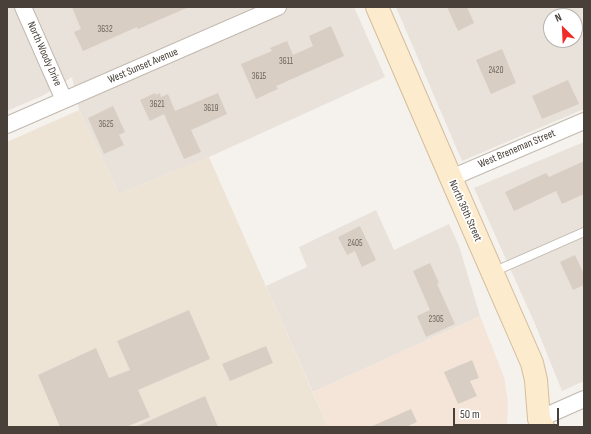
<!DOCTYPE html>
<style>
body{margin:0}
#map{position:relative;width:591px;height:434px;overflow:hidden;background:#f5f1ec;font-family:"Sofia Sans Condensed",sans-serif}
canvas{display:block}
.frame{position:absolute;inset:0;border:8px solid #494139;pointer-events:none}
.north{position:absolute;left:543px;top:8px;width:40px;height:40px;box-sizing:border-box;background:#fff;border:1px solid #b6b3b0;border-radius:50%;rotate:336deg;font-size:11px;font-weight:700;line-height:16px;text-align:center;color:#494139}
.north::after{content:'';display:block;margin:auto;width:14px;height:18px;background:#f12b27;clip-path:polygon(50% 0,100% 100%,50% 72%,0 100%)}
.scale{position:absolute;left:453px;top:408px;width:106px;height:18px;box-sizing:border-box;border:2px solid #494139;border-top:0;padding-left:5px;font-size:12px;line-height:14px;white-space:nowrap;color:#494139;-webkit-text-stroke:3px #fff;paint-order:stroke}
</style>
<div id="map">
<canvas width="591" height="434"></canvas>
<div class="frame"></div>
<div class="north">N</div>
<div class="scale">50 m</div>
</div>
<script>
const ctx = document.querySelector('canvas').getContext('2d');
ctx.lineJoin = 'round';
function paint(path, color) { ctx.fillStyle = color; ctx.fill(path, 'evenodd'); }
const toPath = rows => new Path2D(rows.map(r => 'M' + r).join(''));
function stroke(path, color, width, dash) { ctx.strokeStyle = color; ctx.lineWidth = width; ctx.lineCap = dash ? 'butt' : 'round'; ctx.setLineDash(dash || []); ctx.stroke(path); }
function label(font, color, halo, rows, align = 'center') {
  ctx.font = font + ' "Sofia Sans Condensed",sans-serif'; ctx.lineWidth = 3.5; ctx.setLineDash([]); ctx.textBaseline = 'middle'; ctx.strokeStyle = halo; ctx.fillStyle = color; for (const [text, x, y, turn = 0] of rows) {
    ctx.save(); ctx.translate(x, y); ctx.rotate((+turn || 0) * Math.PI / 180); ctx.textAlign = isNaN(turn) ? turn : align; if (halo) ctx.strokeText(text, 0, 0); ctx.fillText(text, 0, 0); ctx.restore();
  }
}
paint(toPath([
 [7,7,354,7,385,77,209,157,119,194,79,110,72,77,44,95,7,111],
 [396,7,584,7,584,109,462,161],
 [551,16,575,16,575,40,551,40],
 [584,142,584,381,562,391,535,324,474,188],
 [376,210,394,250,449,224,459,246,480,316,313,392,266,286,307,267,299,247]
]), '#e9e2da');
paint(toPath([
 [480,316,504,377,508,403,507,427,328,427,313,392]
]), '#f5e5d9');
paint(toPath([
 [79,110,119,194,209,157,328,427,7,427,7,142]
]), '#ede4d6');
paint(toPath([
 [72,7,189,7,138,29,137,27,83,51,74,32,81,29],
 [447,7,467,7,474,23,458,31],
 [331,26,344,56,276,86,278,89,256,99,241,64,272,51,270,48,287,41,293,55,313,46,309,36],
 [502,49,516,83,491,94,476,60],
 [568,80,579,104,542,119,532,96],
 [155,93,156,95,160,93,161,97,168,94,175,111,218,93,227,114,191,130,201,152,184,159,164,114,150,121,140,100],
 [113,106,125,132,119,135,124,145,104,154,88,118],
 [584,161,584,194,562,204,556,191,514,211,505,192,546,173,549,177],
 [360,226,376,260,362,267,355,251,347,255,338,237],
 [575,255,584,274,584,285,573,290,560,262],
 [430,263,439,283,437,284,455,324,426,337,417,316,430,310,413,271],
 [189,310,210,359,138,390,150,417,126,427,60,427,38,375,96,348,109,378,130,370,117,341],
 [266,346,273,363,230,381,222,364],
 [472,360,479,378,470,381,477,396,458,404,444,372],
 [205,396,218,427,135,427],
 [411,409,417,422,406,427,370,427]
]), '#d9cec4');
const lane = toPath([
 [493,272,584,232]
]);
const street = toPath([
 [23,7,64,100],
 [7,125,278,7],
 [451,178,584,121],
 [539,419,584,399]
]);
const secondary = toPath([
 [377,7,451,178,532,363,536,380,539,419,543,427]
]);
stroke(lane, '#c1b8ae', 10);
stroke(street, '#c1b8ae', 18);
stroke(secondary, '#d3be9d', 24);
stroke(lane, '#fff', 8);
stroke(street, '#fff', 16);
stroke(secondary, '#fdebce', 22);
label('9px', '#6d645c', null, [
 ["3632",105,30],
 ["3611",286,62],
 ["2420",496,71],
 ["3615",259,77],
 ["3621",157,105],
 ["3619",211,109],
 ["3625",106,125],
 ["2405",355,244],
 ["2305",436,320]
]);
label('11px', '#494139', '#fff', [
 ["North Woody Drive",44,54,66],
 ["West Sunset Avenue",143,66,-23],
 ["West Breneman Street",517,149,-23],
 ["North 36th Street",465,211,66]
]);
</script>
